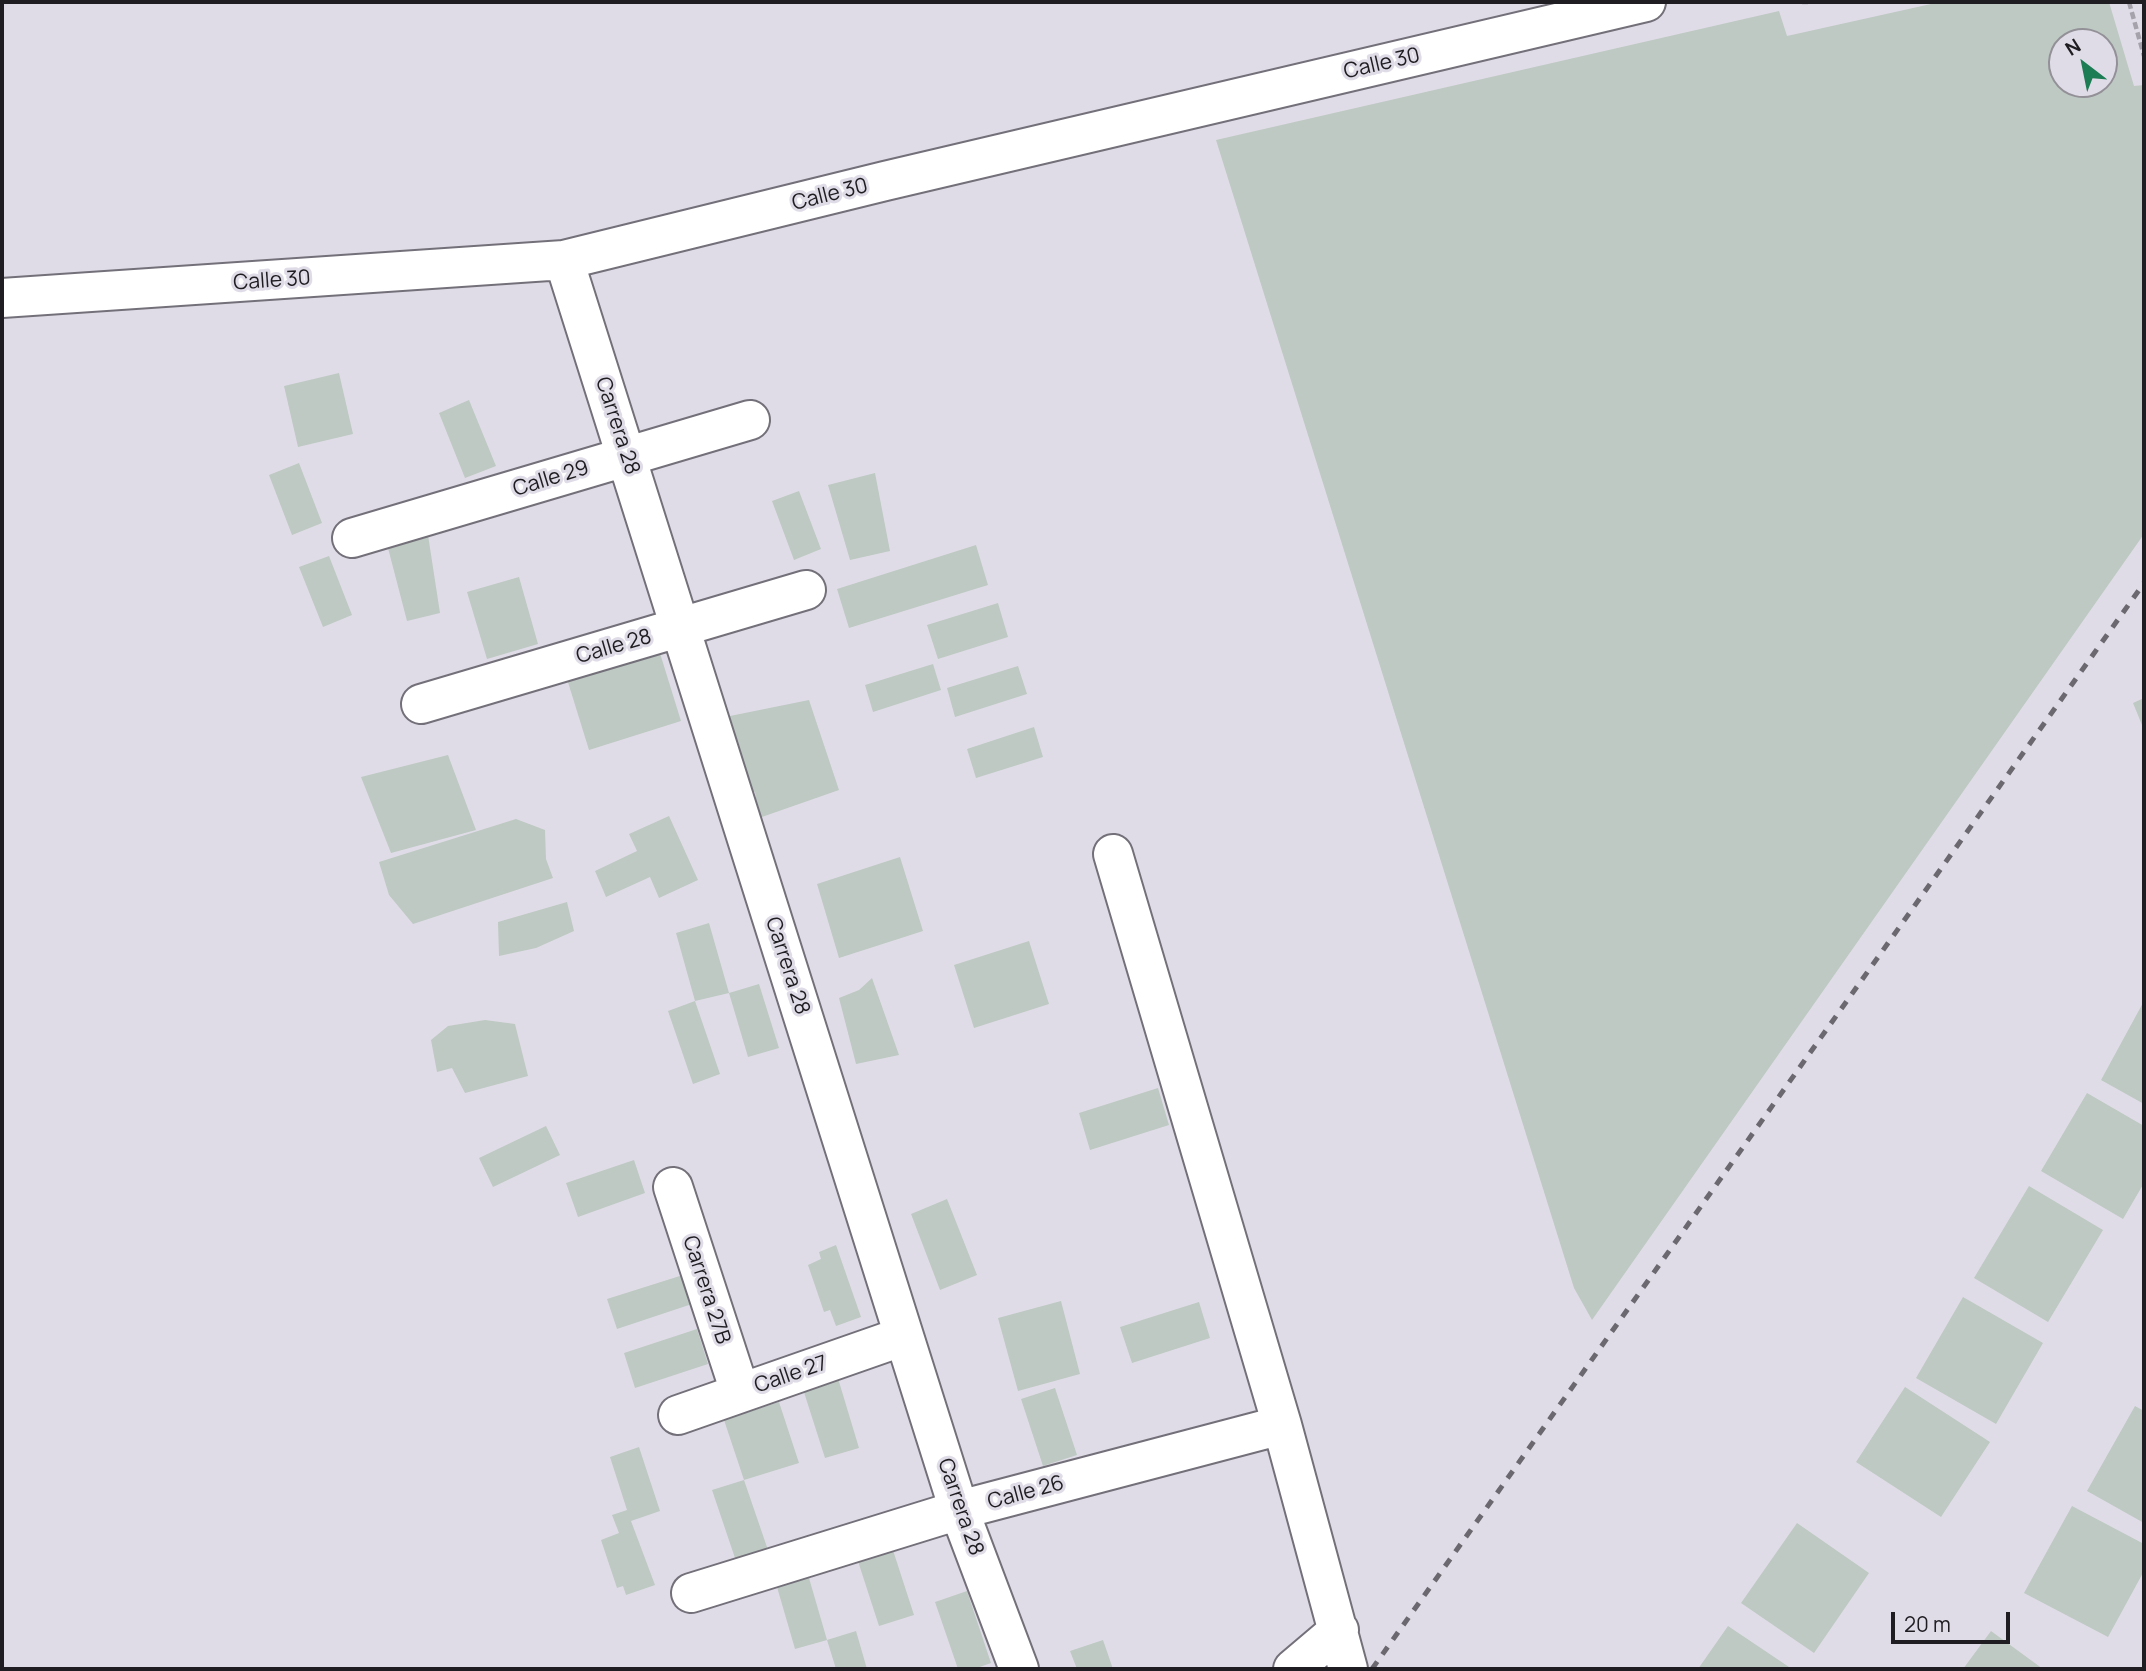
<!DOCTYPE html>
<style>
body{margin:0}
#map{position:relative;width:2146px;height:1671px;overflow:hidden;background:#e0dce7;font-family:Manrope,sans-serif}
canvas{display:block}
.frame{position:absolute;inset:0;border:4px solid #1f1d21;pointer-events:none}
.north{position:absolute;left:2048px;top:28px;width:70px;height:70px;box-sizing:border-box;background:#e0dce7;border:2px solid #939098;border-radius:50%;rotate:328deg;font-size:19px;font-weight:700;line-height:28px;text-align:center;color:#1f1d21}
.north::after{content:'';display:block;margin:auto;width:24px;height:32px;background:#1c7d55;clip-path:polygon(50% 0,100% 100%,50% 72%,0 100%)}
.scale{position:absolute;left:1891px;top:1612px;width:119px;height:32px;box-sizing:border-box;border:4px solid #1f1d21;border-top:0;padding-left:9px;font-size:21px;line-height:24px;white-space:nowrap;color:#1f1d21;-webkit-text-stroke:5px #e0dce7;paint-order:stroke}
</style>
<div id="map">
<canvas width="2146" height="1671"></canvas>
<div class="frame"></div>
<div class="north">N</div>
<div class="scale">20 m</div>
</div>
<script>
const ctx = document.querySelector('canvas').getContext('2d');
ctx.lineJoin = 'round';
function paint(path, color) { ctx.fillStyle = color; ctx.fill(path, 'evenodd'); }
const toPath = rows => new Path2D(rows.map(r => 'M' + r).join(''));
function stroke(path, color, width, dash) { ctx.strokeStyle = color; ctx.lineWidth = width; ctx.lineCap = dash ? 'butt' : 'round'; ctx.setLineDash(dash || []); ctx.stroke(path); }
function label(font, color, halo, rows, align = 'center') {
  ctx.font = font + ' Manrope,sans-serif'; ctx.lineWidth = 6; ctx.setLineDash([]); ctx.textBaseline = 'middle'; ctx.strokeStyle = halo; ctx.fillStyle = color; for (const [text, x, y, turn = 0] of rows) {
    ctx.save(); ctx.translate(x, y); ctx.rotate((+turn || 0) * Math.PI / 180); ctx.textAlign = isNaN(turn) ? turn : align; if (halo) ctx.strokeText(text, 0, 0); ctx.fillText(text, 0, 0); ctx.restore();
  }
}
paint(toPath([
 [1940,2,2109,2,2134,86,2144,85,2144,534,1592,1320,1574,1288,1216,140,1779,11,1787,36],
 [2062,42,2104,42,2104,84,2062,84],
 [339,373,353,434,298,447,284,386],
 [469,400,496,466,465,478,439,413],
 [299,463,322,523,292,535,269,475],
 [875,473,890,551,850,560,828,485],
 [799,491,821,549,794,560,772,501],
 [428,535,440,613,407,621,388,548],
 [976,545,988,585,849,628,837,589],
 [329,556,352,615,323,627,299,567],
 [519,577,538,644,487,659,467,592],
 [998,603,1008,637,938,659,927,625],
 [659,650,681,721,589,750,567,679],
 [933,664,941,690,873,712,865,685],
 [1018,666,1027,694,955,717,947,688],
 [2144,698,2144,730,2133,703],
 [809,700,839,790,759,818,755,792,740,788,725,717],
 [1034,727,1043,757,976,778,967,749],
 [448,755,476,830,391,853,361,777],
 [669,816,698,880,659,898,650,877,606,897,595,871,637,851,629,834],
 [516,819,545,830,546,859,553,878,413,924,389,895,379,862],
 [900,857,923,931,839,958,817,884],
 [567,902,574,931,536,948,499,956,498,922],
 [709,923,729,993,759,984,779,1048,748,1057,729,993,695,1001,676,933],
 [1029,941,1049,1004,974,1028,954,965],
 [872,978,899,1055,856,1064,839,998,859,990],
 [695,1001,720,1074,693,1084,668,1011],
 [2144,1001,2144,1104,2101,1080],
 [485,1020,515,1024,528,1076,465,1093,452,1068,437,1072,431,1040,448,1026],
 [1158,1088,1169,1125,1090,1150,1079,1113],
 [2087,1093,2144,1126,2144,1183,2123,1219,2041,1171],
 [546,1126,560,1155,493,1187,479,1158],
 [634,1160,645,1193,578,1217,566,1183],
 [2029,1186,2103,1230,2048,1322,1974,1278],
 [947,1199,977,1275,940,1290,911,1214],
 [836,1245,861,1317,836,1326,830,1310,824,1312,808,1265,821,1259,819,1252],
 [683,1275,692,1304,617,1329,607,1299],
 [1963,1297,2043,1343,1996,1424,1916,1378],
 [1061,1301,1080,1374,1018,1391,998,1318],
 [1199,1302,1210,1338,1132,1363,1120,1327],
 [697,1329,708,1364,635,1388,624,1353],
 [837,1375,859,1448,825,1458,802,1386],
 [1905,1387,1990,1442,1941,1517,1856,1462],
 [1055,1388,1077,1455,1043,1466,1021,1399],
 [779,1402,799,1463,744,1480,724,1420],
 [2135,1406,2144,1411,2144,1523,2087,1491],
 [639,1447,660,1511,631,1521,655,1585,626,1595,623,1586,617,1588,601,1540,619,1533,612,1515,627,1510,610,1457],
 [744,1480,769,1553,737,1564,712,1490],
 [2072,1506,2144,1544,2144,1571,2108,1637,2024,1593],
 [1797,1523,1869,1573,1814,1653,1741,1603],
 [890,1541,914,1615,879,1626,855,1552],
 [809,1578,827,1640,795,1649,777,1587],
 [967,1591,991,1663,974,1669,958,1669,935,1602],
 [1728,1626,1792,1669,1698,1669],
 [856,1631,867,1669,836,1669,827,1640],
 [1991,1631,2043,1669,1963,1669],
 [1103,1640,1113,1669,1077,1669,1070,1651]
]), '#bdc9c2');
const minor = toPath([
 [564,260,959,1510,1019,1669],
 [2,298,564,260,885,181,1646,2],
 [352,538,750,420],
 [421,704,806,590],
 [1113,854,1282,1425,1348,1669],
 [673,1187,740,1392],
 [678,1415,904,1336],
 [691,1593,959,1510,1282,1425],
 [1293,1669,1339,1630]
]);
stroke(minor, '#74707a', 42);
stroke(toPath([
 [1802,2,1808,2],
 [2129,2,2144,56]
]), '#a5a2ab', 4.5, [7, 3.5]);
stroke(minor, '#fff', 38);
stroke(toPath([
 [1372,1669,2144,583]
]), '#6b686f', 5, [9, 9]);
label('21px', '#1f1d21', '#e0dce7', [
 ["Calle 30",1382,64,-13],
 ["Calle 30",830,195,-14],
 ["Calle 30",272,281,-4],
 ["Carrera 28",617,426,72],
 ["Calle 29",551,479,-17],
 ["Calle 28",614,647,-16],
 ["Carrera 28",787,966,72],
 ["Carrera 27B",706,1290,72],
 ["Calle 27",791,1375,-19],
 ["Calle 26",1026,1493,-15],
 ["Carrera 28",960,1507,71]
]);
</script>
